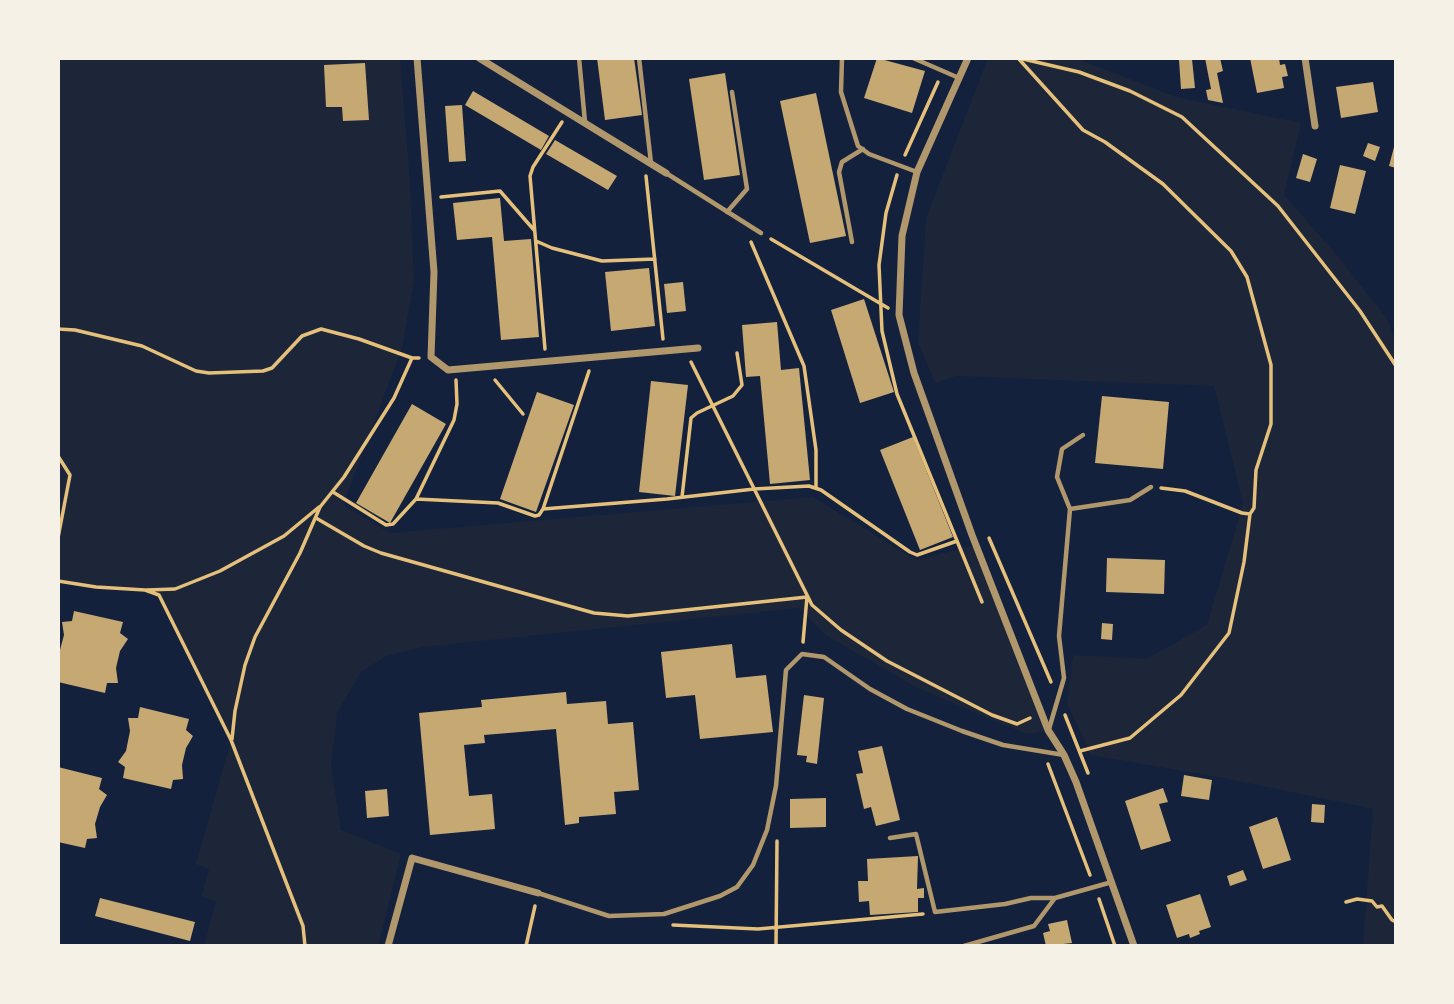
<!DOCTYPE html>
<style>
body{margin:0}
#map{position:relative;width:1454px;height:1004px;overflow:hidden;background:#14213d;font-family:"Work Sans",sans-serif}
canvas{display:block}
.frame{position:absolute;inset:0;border:60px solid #f6f1e7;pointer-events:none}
</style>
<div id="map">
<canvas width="1454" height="1004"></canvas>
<div class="frame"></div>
</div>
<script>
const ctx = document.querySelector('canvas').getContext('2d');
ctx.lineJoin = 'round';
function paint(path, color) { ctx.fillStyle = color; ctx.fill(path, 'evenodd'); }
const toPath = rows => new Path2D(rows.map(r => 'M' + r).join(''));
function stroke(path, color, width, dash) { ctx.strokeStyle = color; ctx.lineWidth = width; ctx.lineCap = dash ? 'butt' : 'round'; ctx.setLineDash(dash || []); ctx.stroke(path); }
paint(toPath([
 [58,58,400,58,410,184,414,281,402,348,343,505,390,533,813,497,916,560,976,545,1048,730,1028,734,994,721,916,687,827,636,799,608,422,647,386,656,361,672,337,713,331,765,341,830,401,854,378,946,204,946,216,901,201,897,209,869,196,864,231,740,159,595,145,590,96,587,58,581],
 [988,58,1076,58,1176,97,1301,123,1284,195,1336,254,1388,320,1396,344,1396,946,1363,946,1373,809,1224,778,1091,755,1067,703,1073,655,1146,659,1207,625,1243,504,1214,386,956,376,935,383,918,342,926,218]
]), '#1d2539');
paint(toPath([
 [597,58,634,58,642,115,605,120],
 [877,58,925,71,912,113,864,98],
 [1205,58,1220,58,1223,71,1217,73,1223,103,1208,100,1206,90,1211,89],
 [1250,58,1279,58,1280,65,1285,64,1288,76,1282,77,1284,88,1257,93],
 [1192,59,1195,88,1181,89,1179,60],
 [365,63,369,120,343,121,342,107,326,107,324,65],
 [725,73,740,175,704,180,689,79],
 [1373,82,1378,112,1341,118,1336,87],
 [473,91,549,136,541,150,465,105],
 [816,93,846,236,810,243,780,101],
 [462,105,466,161,449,162,445,106],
 [555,140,617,176,608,190,546,154],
 [1368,143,1380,147,1375,161,1363,156],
 [1394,147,1396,148,1396,168,1389,166],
 [1303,154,1317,159,1310,182,1296,178],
 [1340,165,1366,171,1355,214,1330,208],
 [500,198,504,241,531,239,539,337,501,340,492,237,457,240,453,203],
 [649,268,655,326,611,331,605,272],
 [683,282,686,311,667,313,664,284],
 [864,299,894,392,860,403,831,310],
 [777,322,781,370,799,368,810,480,770,484,760,376,746,377,742,325],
 [651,381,688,385,675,496,639,492],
 [537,392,574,405,536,512,500,499],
 [1102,396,1169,402,1163,469,1095,463],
 [412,404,446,424,390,523,356,503],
 [913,437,953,537,920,550,880,450],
 [1107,558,1165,560,1164,594,1106,592],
 [74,611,123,622,120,633,128,639,120,651,116,668,118,683,107,683,105,693,58,682,58,657,64,635,62,622,72,621],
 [1102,623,1113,624,1112,640,1101,639],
 [732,644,736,678,766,675,773,732,700,739,695,695,666,698,661,652],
 [566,692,567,704,606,701,608,724,633,722,639,790,614,792,616,814,579,817,579,823,565,825,556,729,484,735,485,743,464,745,469,796,492,794,495,829,430,835,419,713,482,707,481,700],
 [804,695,824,698,817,764,806,762,807,756,797,755],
 [140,707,189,719,186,730,193,736,186,748,182,765,183,779,173,780,171,789,123,778,125,767,118,762,126,751,130,731,128,718,138,718],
 [882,746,900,820,876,826,871,807,864,809,856,774,863,773,858,751],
 [58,767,102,778,99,789,107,795,100,807,95,824,97,838,87,839,85,848,58,842],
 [1184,775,1212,780,1209,800,1181,796],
 [1163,788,1168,802,1159,804,1171,841,1141,850,1125,801],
 [387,789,389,816,367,818,365,791],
 [826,798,826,827,790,828,790,799],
 [1312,804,1325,805,1324,823,1311,822],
 [1277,817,1291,860,1263,869,1249,827],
 [918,856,917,889,924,888,924,898,918,898,918,912,870,915,869,901,859,902,858,881,868,881,867,859],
 [1243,870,1247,880,1230,886,1227,876],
 [1200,894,1211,927,1199,931,1200,934,1190,938,1189,934,1177,938,1166,905],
 [100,898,195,922,190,941,95,916],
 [1067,920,1072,943,1046,946,1043,933,1050,931,1048,924]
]), '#c6a872');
stroke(toPath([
 [1018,58,1083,130,1105,142,1163,184,1231,251,1247,277,1271,365,1271,424,1256,470,1254,508,1250,514,1242,513,1185,491,1161,488],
 [1023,59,1079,72,1130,91,1182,117,1278,206,1360,311,1396,366],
 [905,155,938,82],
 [897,175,886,213,879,265,882,331,897,394,982,602],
 [646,176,663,339],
 [441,197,500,191,534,230],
 [771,239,888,308],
 [536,241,552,248,602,261,655,259],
 [751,242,804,366,816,450,816,488],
 [58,329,75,330,142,346,196,371,209,373,263,371,272,368,302,336,321,329,359,339,412,358],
 [545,349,530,176,533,167,562,122],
 [691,362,812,605,841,630,887,661,992,715,1017,724,1030,718],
 [495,380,523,414],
 [58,456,70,475,58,538],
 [333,492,386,525,393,524,416,499,498,503,535,516,539,515,543,509,667,499,754,489,809,486,821,490,910,552,917,555,957,541],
 [682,497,691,418,697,413,733,396,742,385,737,353],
 [416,499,454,420,457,404,456,380],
 [543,509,589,371],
 [316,518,364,546,381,553,594,613,628,616,807,597,803,642],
 [989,538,1051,682],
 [58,581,96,587,145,590,159,595,231,740,303,926,305,946],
 [147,590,175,589,220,571,284,536,319,507],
 [1065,715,1088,773],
 [232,739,235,711,245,665,255,637,300,553,320,507,344,477,394,398,412,358,419,358],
 [1080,751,1130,738,1181,695,1229,633,1244,562,1250,514],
 [1048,764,1090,875],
 [1099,899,1115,946],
 [1346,902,1357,899,1372,901,1377,907,1382,906,1392,920,1396,922],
 [673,925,758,929,923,914],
 [526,946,535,906],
 [776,946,777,841]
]), '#e5c07b', 3.5);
stroke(toPath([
 [579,58,585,122],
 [639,58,651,163],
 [842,58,841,92,858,146,869,154,917,172],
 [913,58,959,78],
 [666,173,761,233],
 [727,212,747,189,732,92],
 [852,242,839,172,842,162,863,149],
 [1070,509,1130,500,1151,487],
 [1049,729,1064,678,1059,636,1070,509,1057,477,1062,449,1083,435],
 [890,838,916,834,935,912,1005,904,1031,898,1055,898],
 [538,893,609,916,664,914,720,896,737,887,753,865,767,830,776,786,786,670,802,654,824,657,870,689,907,709,962,731,1003,745,1064,755],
 [964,946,1034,926,1055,898,1112,882]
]), '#b1986c', 4.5);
stroke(toPath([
 [417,58,434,272,431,357,448,370,698,348],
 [479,58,666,173],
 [968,58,917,172,902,236,899,315,914,373,972,535,1048,730,1064,755,1076,782,1134,946],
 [1305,58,1315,126],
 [388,946,412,858,538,893]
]), '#b1986c', 7);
</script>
